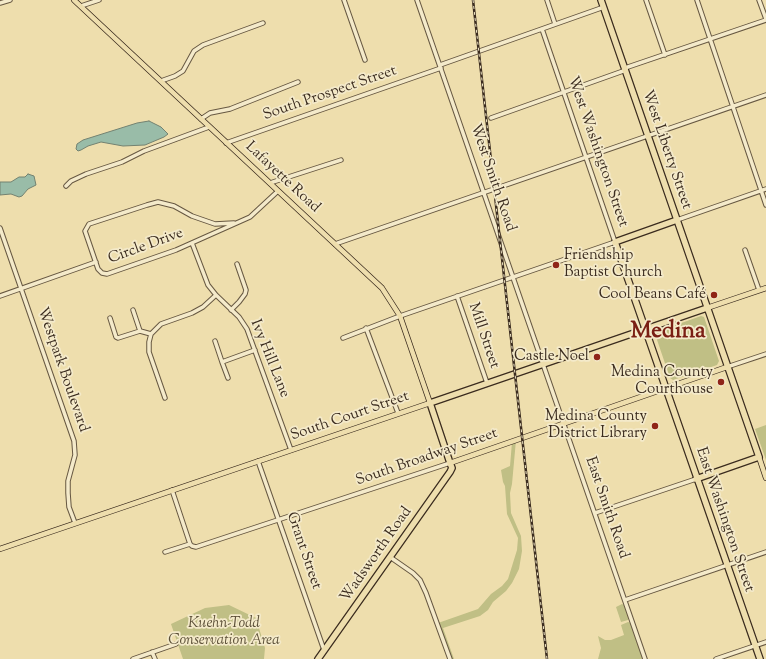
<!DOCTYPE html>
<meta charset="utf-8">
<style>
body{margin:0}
canvas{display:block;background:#eedead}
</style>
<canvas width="766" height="659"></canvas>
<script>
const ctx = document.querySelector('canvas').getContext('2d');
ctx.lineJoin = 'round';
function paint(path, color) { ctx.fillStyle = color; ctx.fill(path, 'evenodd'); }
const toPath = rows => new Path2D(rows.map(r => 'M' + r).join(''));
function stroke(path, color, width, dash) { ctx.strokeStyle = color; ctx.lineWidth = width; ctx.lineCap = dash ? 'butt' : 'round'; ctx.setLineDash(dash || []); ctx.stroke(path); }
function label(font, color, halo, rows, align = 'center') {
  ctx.font = font + ' "Sorts Mill Goudy",serif'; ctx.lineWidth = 3.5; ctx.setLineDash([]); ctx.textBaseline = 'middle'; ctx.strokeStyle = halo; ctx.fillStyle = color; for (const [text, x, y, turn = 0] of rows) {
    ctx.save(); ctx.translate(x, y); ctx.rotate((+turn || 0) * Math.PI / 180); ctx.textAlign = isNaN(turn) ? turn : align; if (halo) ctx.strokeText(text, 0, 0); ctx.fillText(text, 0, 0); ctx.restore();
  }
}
paint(toPath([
 [701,316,704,317,719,361,717,365,673,380,670,378,655,334,656,332],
 [766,425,766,460,755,429],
 [516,440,512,484,510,493,511,513,521,536,522,551,519,569,512,583,506,591,493,602,488,610,480,616,443,628,454,659,452,659,438,623,478,609,491,594,502,586,508,579,517,550,518,538,507,514,505,486,503,482,501,470,510,466,512,442],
 [622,604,624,605,629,618,628,620,621,622,616,607],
 [229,605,256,618,265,648,264,659,183,659,171,624,205,608],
 [628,622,631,623,643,659,598,659,601,648,598,636,605,640,611,640,624,635,621,625]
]), '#c0bf85');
const water = toPath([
 [149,121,161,127,168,134,164,137,145,145,123,146,101,142,88,146,81,150,78,151,76,149,77,144,83,140,137,123,149,121],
 [28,174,34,176,36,185,28,189,22,196,19,197,11,194,0,195,0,182,11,182,19,177,25,177,28,174]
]);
paint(water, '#99bca8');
stroke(water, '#738271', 1);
const minor = toPath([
 [344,0,365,60],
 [417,0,645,659],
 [547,0,555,24],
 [646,0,665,55],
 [697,0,766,205],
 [759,0,766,19],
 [0,3,10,0],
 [81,6,99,0],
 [440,65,604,7],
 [625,68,766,20],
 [161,81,175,76,183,71,194,51,203,45,263,23],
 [491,118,626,70],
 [201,119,210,113,230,109,298,82],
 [226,143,441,68],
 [270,183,341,160],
 [66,186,71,181,86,174,122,162,144,151,209,127],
 [677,220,766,189],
 [234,223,215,224,192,216,174,206,158,202,147,205,89,224,85,231,98,269,102,273,107,274,176,250,250,217,278,191],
 [0,228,74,441,75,455,68,481,68,493,69,507,75,523],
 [192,243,208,285,216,295,239,317,247,329,291,450],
 [335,244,766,95],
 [745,250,759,290],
 [0,296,96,262],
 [457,296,487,383],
 [133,310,140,331],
 [231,310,239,302,245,294,246,290,237,264],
 [400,316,615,242,542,29],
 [110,318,116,337,118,338,140,331,151,334],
 [366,328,398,413],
 [343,338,400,316],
 [215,341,222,362],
 [727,367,766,354],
 [228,378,222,362,255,350],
 [165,398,149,352,149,342,151,334,161,324,192,313,203,307,216,295],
 [258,461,324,650],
 [172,490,190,544,192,546,196,547,450,463],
 [595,513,696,479],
 [165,552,190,544],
 [390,557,413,573,420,580,426,593,450,659],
 [625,600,766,552],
 [152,652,155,659],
 [133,659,176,644],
 [716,659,766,642]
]);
const major = toPath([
 [707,308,766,288],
 [759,457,766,478],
 [450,463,727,367],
 [0,549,430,403,400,316,382,288,74,0]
]);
const highway = toPath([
 [601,0,759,457,696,479],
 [677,220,615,242,760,659],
 [318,659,450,472,452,468,450,463,430,403,707,308]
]);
stroke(minor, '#675842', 5.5);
stroke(major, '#3a2b1e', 6);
stroke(highway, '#3a2b1e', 8);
stroke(minor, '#f4eaca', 3.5);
stroke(major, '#eedead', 4.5);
stroke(highway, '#eedead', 5.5);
const rail = toPath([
 [473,0,547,659]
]);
stroke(rail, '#3a2b1e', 2.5);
stroke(rail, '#f4eaca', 1, [3]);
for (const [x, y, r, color] of [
 [556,265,4,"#8f2418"],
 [714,295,4,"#8f2418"],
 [597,357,4,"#8f2418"],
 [721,382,4,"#8f2418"],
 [655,426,4,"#8f2418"]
]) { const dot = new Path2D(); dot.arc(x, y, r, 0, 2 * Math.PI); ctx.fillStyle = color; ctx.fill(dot); stroke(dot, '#f4eaca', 1.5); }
label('15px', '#3a2b1e', '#f4eaca', [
 ["South Prospect Street",330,94,-19],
 ["West Liberty Street",666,150,71],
 ["West Washington Street",597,152,71],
 ["Lafayette Road",282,178,43],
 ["West Smith Road",492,178,71],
 ["Circle Drive",146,247,-20],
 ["Mill Street",483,336,71],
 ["Ivy Hill Lane",269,359,68],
 ["Westpark Boulevard",62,370,71],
 ["South Court Street",350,417,-19],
 ["South Broadway Street",427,458,-19],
 ["East Smith Road",606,508,71],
 ["East Washington Street",724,520,71],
 ["Grant Street",303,551,71],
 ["Wadsworth Road",377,555,-55]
]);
label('15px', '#3a2b1e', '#f4eaca', [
 ["Friendship",564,256,"left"],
 ["Baptist Church",564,273,"left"],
 ["Cool Beans Café",706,295],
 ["Castle Noel",589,357],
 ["Medina County",713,373],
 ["Courthouse",713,390],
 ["Medina County",647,417],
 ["District Library",647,434]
], 'right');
label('italic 15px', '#5c5038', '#f4eaca', [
 ["Kuehn-Todd",224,624],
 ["Conservation Area",224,641]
]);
label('bold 23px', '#7a1f14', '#f4eaca', [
 ["Medina",668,333]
]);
</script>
